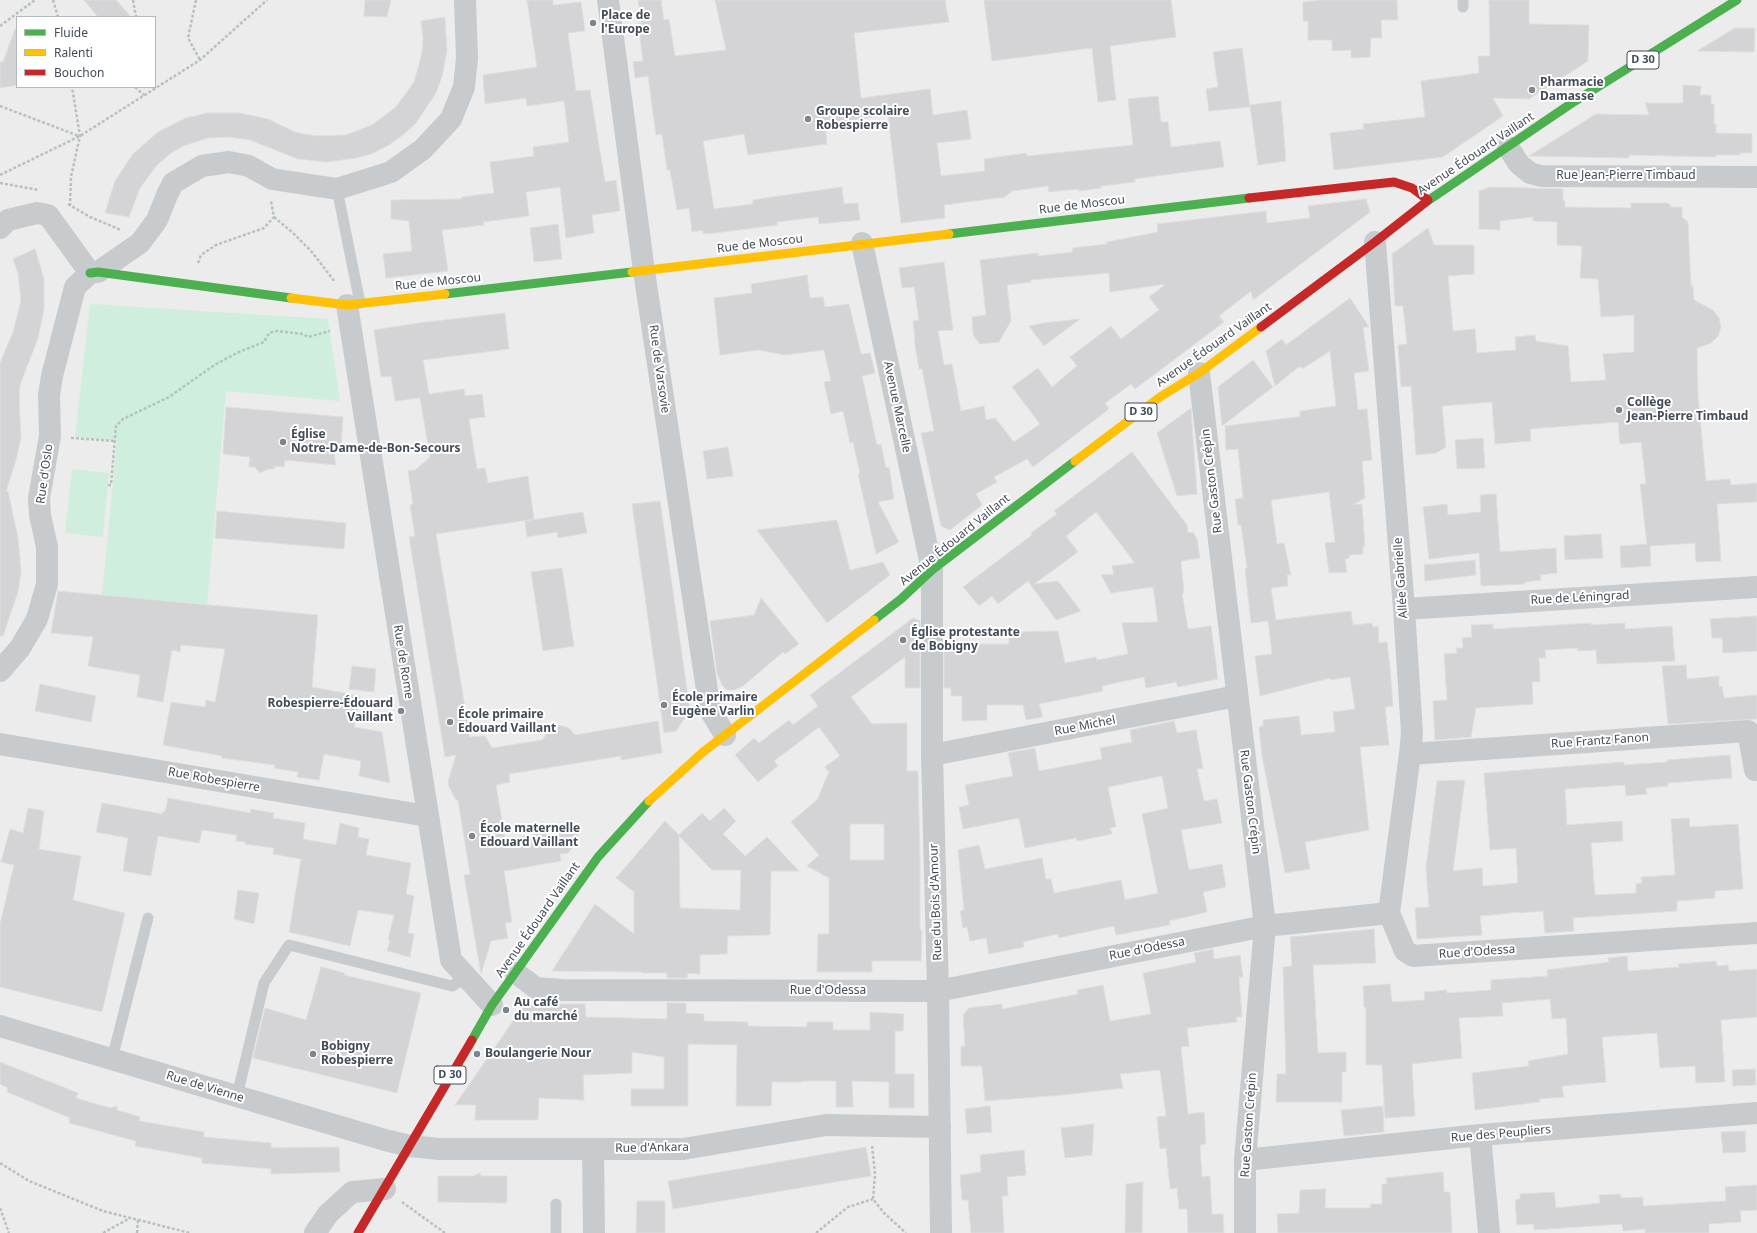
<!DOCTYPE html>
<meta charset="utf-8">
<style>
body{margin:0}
#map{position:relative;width:1757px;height:1233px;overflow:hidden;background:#edecec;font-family:"Noto Sans",sans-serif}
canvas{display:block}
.legend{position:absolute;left:16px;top:16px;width:140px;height:72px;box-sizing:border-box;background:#fff;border:1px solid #b4b8bd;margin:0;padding:5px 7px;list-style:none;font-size:12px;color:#434d59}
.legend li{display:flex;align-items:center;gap:8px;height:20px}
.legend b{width:20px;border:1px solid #b4b8bd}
</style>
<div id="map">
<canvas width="1757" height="1233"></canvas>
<ul class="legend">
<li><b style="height:5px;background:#4caf50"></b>Fluide</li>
<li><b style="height:5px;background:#ffc107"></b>Ralenti</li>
<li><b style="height:5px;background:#c62828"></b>Bouchon</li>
</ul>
</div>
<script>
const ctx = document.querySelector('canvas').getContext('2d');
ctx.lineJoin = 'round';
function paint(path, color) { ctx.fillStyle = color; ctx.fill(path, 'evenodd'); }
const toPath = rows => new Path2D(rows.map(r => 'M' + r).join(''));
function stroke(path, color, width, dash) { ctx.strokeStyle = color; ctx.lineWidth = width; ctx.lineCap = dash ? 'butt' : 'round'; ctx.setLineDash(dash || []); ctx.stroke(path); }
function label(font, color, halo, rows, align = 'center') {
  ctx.font = font + ' "Noto Sans",sans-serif'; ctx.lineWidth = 4; ctx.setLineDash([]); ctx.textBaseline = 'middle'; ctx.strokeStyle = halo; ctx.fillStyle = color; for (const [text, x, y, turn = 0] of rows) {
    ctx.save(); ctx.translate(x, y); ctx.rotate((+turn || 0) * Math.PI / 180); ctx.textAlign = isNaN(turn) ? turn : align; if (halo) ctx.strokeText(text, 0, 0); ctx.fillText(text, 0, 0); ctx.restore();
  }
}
paint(toPath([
 [90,304,328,319,340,401,226,391,207,604,102,595,117,441,75,437],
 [72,469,109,473,103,537,65,533]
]), '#cfeedd');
const building = toPath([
 [84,0,116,0,131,17,98,17,84,0],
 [365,0,391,0,387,17,364,16,365,0],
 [527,0,553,0,553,5,581,2,585,31,568,33,576,91,590,90,605,182,616,180,620,211,592,215,594,233,566,238,560,187,526,192,529,216,483,222,484,225,442,230,448,271,386,278,383,254,412,251,409,221,391,219,391,200,462,199,462,197,494,193,490,162,534,156,533,147,569,142,564,101,527,106,526,98,485,104,483,75,537,67,527,0],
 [638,0,661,0,664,20,669,19,675,56,726,50,715,0,945,0,949,22,854,33,861,98,930,89,933,115,967,110,971,139,937,143,941,176,985,171,984,159,1027,153,1027,156,1133,145,1128,99,1158,96,1161,122,1168,122,1171,147,1220,141,1224,167,1134,179,1135,182,1101,186,1101,188,1079,191,1079,189,1049,192,1048,186,1012,191,1005,197,944,205,945,218,901,223,888,115,825,124,827,144,748,155,744,134,703,141,714,209,753,204,753,200,772,197,842,187,844,204,858,203,860,220,819,224,818,217,777,222,777,225,715,233,703,234,703,230,692,232,689,208,677,210,670,170,667,170,662,134,656,135,648,76,635,78,633,62,643,61,638,23,641,23,638,0],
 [984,0,1171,0,1176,37,1110,46,1116,100,1098,102,1092,48,992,61,984,0],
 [1322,0,1397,0,1398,20,1381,20,1382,38,1371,38,1370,57,1351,58,1351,50,1332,51,1332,40,1308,40,1308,21,1303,21,1303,2,1322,0],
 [1489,0,1529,0,1529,24,1589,25,1588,61,1529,99,1493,98,1503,116,1443,157,1334,170,1330,133,1364,129,1363,124,1425,117,1421,81,1479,73,1478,56,1490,56,1489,0],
 [445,17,447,51,442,76,436,93,416,123,403,135,389,145,371,154,356,158,327,162,298,159,250,140,229,137,208,138,183,146,171,153,157,165,140,188,129,217,105,213,115,181,133,154,158,132,186,118,207,113,240,113,268,119,295,132,316,136,346,135,372,125,396,107,414,82,422,53,423,39,421,21,445,17],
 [1735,28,1755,28,1754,52,1697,51,1735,28],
 [15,29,17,29,17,85,0,88,0,62,3,62,15,29],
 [1242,48,1250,107,1209,111,1206,89,1218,87,1213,52,1242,48],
 [1683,85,1701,86,1700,95,1711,95,1711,104,1714,104,1714,125,1716,124,1716,133,1752,134,1752,153,1740,153,1740,155,1716,155,1716,157,1629,155,1629,158,1529,156,1596,114,1649,115,1645,103,1683,103,1683,85],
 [1281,101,1286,161,1258,165,1250,105,1281,101],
 [1490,187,1563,189,1563,201,1565,201,1565,207,1631,208,1631,203,1668,203,1672,207,1682,207,1682,217,1688,222,1691,286,1693,286,1694,300,1713,310,1719,318,1721,327,1718,336,1711,343,1697,348,1698,397,1706,481,1730,479,1731,485,1757,483,1757,502,1717,504,1721,561,1696,562,1695,543,1650,546,1651,566,1621,568,1620,546,1647,544,1640,484,1646,484,1641,442,1620,444,1618,422,1530,429,1531,441,1495,444,1492,402,1442,406,1446,447,1436,453,1416,455,1411,386,1401,387,1398,345,1407,344,1403,306,1395,306,1392,254,1428,228,1434,245,1474,245,1474,274,1448,276,1453,331,1475,329,1477,353,1516,350,1515,337,1535,335,1536,341,1568,346,1571,382,1606,380,1603,354,1634,352,1634,315,1601,317,1598,279,1580,278,1582,246,1557,245,1557,222,1533,221,1533,217,1500,221,1500,230,1479,229,1479,191,1490,187],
 [1366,199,1370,212,1253,300,1251,291,1219,316,1224,322,1135,389,1131,384,1105,403,1109,409,1033,467,1027,459,994,477,997,482,976,494,982,505,950,530,941,526,921,433,934,431,922,369,919,369,914,339,915,339,913,321,919,320,914,287,902,288,899,268,944,262,953,330,938,331,944,365,952,364,961,411,984,406,986,420,995,418,1014,442,1040,424,1012,387,1038,368,1052,387,1077,366,1070,357,1111,326,1121,339,1159,310,1149,297,1166,284,1110,292,1109,273,1030,280,1031,282,1007,285,1011,321,999,342,980,344,973,335,972,317,986,315,980,260,1038,253,1038,256,1073,252,1072,248,1107,244,1107,242,1158,232,1157,224,1266,211,1267,223,1310,218,1308,206,1366,199],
 [558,224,562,259,534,262,530,228,558,224],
 [35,249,44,279,44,309,38,338,20,385,19,400,21,437,16,460,6,492,8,491,18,538,21,571,18,592,3,636,0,636,0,363,13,332,21,301,18,273,13,259,35,249],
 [807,275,810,298,823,297,825,307,849,304,861,354,870,353,875,373,862,376,877,445,881,444,886,468,889,467,894,499,878,502,899,542,876,554,858,474,860,474,853,442,850,443,843,411,831,414,824,382,831,381,824,350,784,355,759,350,720,355,714,298,752,293,751,284,807,275],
 [1350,298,1369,327,1363,327,1369,371,1354,373,1358,410,1367,409,1372,460,1362,461,1365,498,1353,505,1362,504,1365,546,1363,546,1363,554,1349,555,1349,558,1345,559,1347,572,1329,573,1325,543,1335,542,1329,492,1271,500,1277,544,1284,543,1291,575,1287,575,1288,586,1271,588,1276,620,1351,611,1353,625,1372,623,1373,627,1378,626,1379,643,1387,642,1390,668,1393,706,1385,707,1389,745,1360,747,1369,830,1305,842,1310,869,1285,873,1262,756,1259,727,1263,726,1263,720,1299,716,1301,735,1335,732,1333,712,1355,709,1350,677,1330,680,1330,678,1260,696,1255,656,1272,654,1268,621,1251,623,1245,569,1247,568,1241,525,1238,525,1235,499,1243,498,1238,449,1226,450,1225,426,1296,417,1300,417,1300,411,1336,406,1330,351,1302,369,1300,366,1275,386,1266,351,1282,339,1286,345,1350,298],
 [505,313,509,349,423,360,429,394,464,389,465,396,482,394,485,417,469,419,477,469,485,468,488,483,528,476,534,519,436,534,470,737,485,736,492,748,542,740,551,729,559,725,569,728,575,735,658,721,662,753,621,760,621,756,509,774,510,782,496,785,505,839,571,829,578,835,578,842,568,853,560,854,561,861,504,871,512,922,505,923,508,938,491,941,481,974,464,875,470,874,458,800,456,800,449,787,448,781,456,755,445,757,409,537,415,536,410,505,413,504,408,471,415,470,430,457,420,398,395,401,391,376,381,377,374,330,418,323,505,313],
 [1080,319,1044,346,1029,326,1044,323,1080,319],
 [1253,360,1273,387,1222,426,1218,387,1253,360],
 [226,407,343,417,341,447,333,447,336,465,285,460,284,467,275,466,274,469,268,469,260,473,255,467,249,467,250,457,223,454,226,407],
 [1191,408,1197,494,1177,496,1157,433,1191,408],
 [1483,438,1485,468,1457,469,1455,440,1483,438],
 [728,447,733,476,707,479,703,451,728,447],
 [1132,452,1187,525,1188,533,1193,532,1197,539,1200,558,1181,561,1184,593,1182,593,1188,629,1211,626,1218,679,1178,687,1176,682,1146,688,1144,677,1102,686,1103,691,1039,704,1043,717,1026,720,1023,705,987,705,987,720,962,721,962,696,951,696,951,688,944,688,944,644,1009,644,1009,632,1058,631,1065,663,1096,657,1097,660,1128,654,1122,623,1158,622,1153,587,1111,593,1101,575,1114,574,1112,566,1135,563,1096,512,1066,536,1078,552,1034,584,1058,581,1081,611,1056,620,1028,581,998,604,992,596,979,606,963,587,1032,535,1031,533,1057,514,1054,511,1132,452],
 [1496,494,1500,552,1556,548,1557,573,1540,575,1541,580,1525,582,1525,584,1481,586,1479,553,1429,559,1423,507,1447,504,1448,515,1481,512,1480,495,1496,494],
 [660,501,691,718,684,719,676,731,664,733,632,504,660,501],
 [217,511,346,523,344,549,215,538,217,511],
 [583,512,587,533,558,538,557,532,527,537,525,521,583,512],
 [837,520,850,570,883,562,890,575,827,623,757,530,837,520],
 [1601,534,1603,558,1565,560,1564,536,1601,534],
 [1475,560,1476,575,1425,581,1424,565,1475,560],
 [562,568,574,646,543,651,531,572,562,568],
 [58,591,318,615,312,687,360,696,354,727,382,732,390,783,359,776,361,761,324,754,319,780,297,777,298,772,274,768,275,765,222,758,222,756,163,745,171,702,205,707,206,700,215,702,225,649,181,645,180,652,172,650,163,702,137,697,140,675,88,666,93,637,51,633,58,591],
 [761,598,799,644,785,654,783,652,743,686,734,690,727,690,722,685,717,674,710,621,754,615,761,598],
 [1757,616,1757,651,1723,653,1722,638,1712,638,1710,619,1757,616],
 [913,618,920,621,920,688,905,688,905,657,851,697,872,724,907,723,907,771,918,771,920,859,920,930,922,930,921,961,872,961,872,972,817,972,818,934,829,934,829,878,807,866,819,855,791,822,817,800,829,772,825,767,840,756,819,727,774,761,778,766,758,782,735,755,754,738,759,743,789,720,793,725,818,706,810,695,913,618],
 [850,824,884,824,884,860,850,860,850,824],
 [1591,623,1591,625,1625,623,1625,629,1672,626,1675,661,1597,664,1596,650,1578,651,1577,648,1545,650,1546,658,1539,658,1540,682,1532,682,1533,704,1476,708,1471,737,1435,740,1433,701,1447,700,1444,654,1457,653,1456,648,1463,648,1462,638,1472,637,1471,625,1493,624,1493,629,1591,623],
 [1686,665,1687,679,1719,676,1719,687,1722,686,1724,698,1757,695,1757,719,1668,724,1662,666,1686,665],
 [352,666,376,669,374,692,349,689,352,666],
 [40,684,96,696,91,722,35,711,40,684],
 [1174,721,1177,733,1196,730,1203,768,1197,769,1204,801,1217,799,1222,823,1181,830,1189,870,1222,864,1226,887,1203,892,1207,912,1169,921,1170,925,1116,935,1114,926,1058,938,1058,934,1023,942,1024,947,989,954,986,938,970,941,967,927,963,928,960,911,964,910,958,850,979,845,985,869,1042,858,1046,879,1051,879,1054,893,1121,880,1125,900,1158,893,1142,814,1168,808,1162,776,1108,787,1116,827,1110,828,1112,834,1077,841,1076,838,1025,848,1019,818,963,829,959,807,969,805,965,785,1013,776,1008,753,1035,748,1039,771,1102,759,1100,748,1132,742,1130,730,1174,721],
 [1730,755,1732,778,1668,783,1668,786,1646,788,1647,794,1626,796,1625,785,1565,789,1567,825,1622,821,1623,841,1591,843,1595,895,1636,893,1636,884,1642,883,1641,877,1675,875,1671,819,1689,818,1690,827,1738,824,1743,889,1715,891,1715,898,1677,901,1677,911,1573,918,1574,931,1545,933,1543,911,1520,913,1520,912,1480,916,1482,935,1417,939,1415,908,1429,907,1426,868,1437,781,1465,780,1453,871,1482,868,1483,886,1518,883,1516,848,1490,850,1484,773,1624,762,1624,765,1667,762,1667,760,1730,755],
 [168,798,250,813,251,809,274,813,273,818,305,823,303,839,336,845,340,823,359,828,358,837,369,839,366,855,411,863,406,894,414,896,408,933,414,934,410,957,387,951,390,941,388,940,394,915,358,910,350,946,289,932,301,859,273,854,274,848,245,844,246,842,236,841,237,835,202,830,199,843,158,836,151,876,123,871,128,838,96,832,102,803,162,814,163,811,165,812,168,798],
 [28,808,44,811,39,849,81,856,73,900,125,913,102,1012,0,987,0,924,14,865,1,862,10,829,23,833,28,808],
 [724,808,736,821,723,834,745,856,767,837,799,871,771,871,770,935,728,936,727,954,700,955,700,974,688,973,687,978,667,978,667,973,643,973,643,972,552,971,595,904,634,934,634,892,616,878,665,821,679,835,702,813,710,821,724,808],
 [679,836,712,870,741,870,740,910,680,908,679,836],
 [238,890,259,893,254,924,234,919,238,890],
 [1374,929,1376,963,1313,965,1318,1053,1346,1052,1346,1072,1342,1072,1342,1102,1276,1102,1277,1074,1286,1074,1283,967,1292,966,1290,937,1374,929],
 [1213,949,1214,959,1240,955,1243,977,1239,977,1242,1017,1236,1017,1237,1022,1187,1028,1189,1046,1181,1047,1188,1114,1204,1112,1206,1144,1200,1145,1202,1177,1210,1176,1212,1214,1223,1214,1224,1233,1188,1233,1187,1209,1179,1209,1177,1188,1170,1189,1166,1148,1160,1149,1157,1117,1166,1116,1160,1070,1120,1074,1123,1088,1063,1095,985,1101,982,1066,961,1066,961,1046,965,1046,963,1015,969,1008,1002,1004,1002,1009,1078,994,1077,990,1103,985,1110,1021,1151,1014,1143,973,1196,962,1194,953,1213,949],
 [1627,956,1628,971,1679,967,1678,964,1716,961,1717,966,1728,965,1729,971,1757,969,1757,1017,1721,1020,1725,1082,1696,1083,1695,1066,1660,1068,1657,1033,1602,1037,1606,1082,1562,1086,1564,1097,1539,1099,1540,1102,1475,1110,1472,1073,1529,1066,1528,1061,1568,1054,1566,1018,1552,1019,1550,999,1502,1003,1503,1016,1459,1018,1462,1058,1412,1064,1415,1116,1385,1118,1382,1065,1366,1065,1366,1007,1364,1007,1363,986,1390,984,1392,1002,1425,1000,1424,992,1447,990,1447,993,1491,990,1491,980,1548,976,1547,970,1609,962,1608,958,1627,956],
 [321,967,345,973,344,975,421,993,397,1093,253,1058,265,1008,306,1020,321,967],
 [667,1003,686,1003,686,1013,704,1014,704,1021,748,1022,748,1026,807,1027,807,1022,833,1022,833,1030,870,1030,870,1012,904,1014,903,1031,895,1031,895,1074,914,1074,914,1108,889,1108,889,1082,852,1081,853,1107,836,1107,836,1081,803,1081,803,1082,772,1082,771,1106,736,1106,737,1045,688,1044,688,1106,631,1106,631,1089,664,1089,664,1057,632,1052,632,1073,583,1075,584,1100,539,1098,538,1120,475,1120,476,1105,455,1105,522,1008,534,1004,585,1004,586,1017,667,1019,667,1003],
 [0,1062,78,1093,76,1098,110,1108,117,1106,117,1110,140,1117,139,1121,204,1132,204,1137,271,1143,271,1148,339,1147,340,1172,271,1174,271,1169,202,1163,202,1158,135,1146,136,1141,69,1123,70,1118,7,1092,8,1088,0,1084,0,1062],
 [1755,1069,1756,1085,1733,1086,1732,1070,1755,1069],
 [990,1106,992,1132,967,1134,965,1109,990,1106],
 [1383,1106,1384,1132,1344,1136,1341,1110,1383,1106],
 [1094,1124,1092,1155,1065,1158,1061,1128,1094,1124],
 [1745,1131,1746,1152,1723,1153,1721,1132,1745,1131],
 [866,1147,871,1176,673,1209,668,1181,866,1147],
 [1024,1150,1026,1175,1007,1177,1008,1196,1002,1196,1004,1233,971,1233,968,1200,962,1200,960,1175,981,1172,980,1155,1024,1150],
 [1443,1172,1444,1192,1450,1192,1452,1233,1278,1233,1277,1214,1299,1213,1300,1190,1326,1189,1325,1208,1371,1208,1370,1204,1382,1204,1382,1184,1387,1184,1386,1178,1443,1172],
 [480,1173,481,1176,507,1176,507,1203,438,1202,438,1176,473,1176,480,1173],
 [1143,1182,1142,1233,1125,1233,1126,1184,1143,1182],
 [1757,1185,1757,1210,1740,1211,1741,1222,1709,1224,1709,1233,1645,1233,1645,1229,1623,1231,1622,1224,1534,1230,1534,1224,1517,1225,1515,1200,1520,1199,1520,1194,1554,1192,1556,1208,1600,1203,1599,1195,1620,1194,1621,1198,1643,1197,1643,1206,1726,1201,1725,1187,1757,1185],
 [637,1201,665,1201,665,1233,636,1233,637,1201]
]);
paint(building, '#d4d4d7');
stroke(building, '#dededf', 1);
stroke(toPath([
 [53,0,58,17],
 [133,0,136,17],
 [196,0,188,38,200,60],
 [0,26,35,0],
 [135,87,144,95],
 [0,106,79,136],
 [0,175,80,136,200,60,267,0],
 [0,183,39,190],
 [68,204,90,217,121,230],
 [70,206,71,177,80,136,72,87],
 [274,217,293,233,312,252,335,282],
 [198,263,201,255,216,245,264,228,274,217,271,201],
 [71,438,115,441],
 [108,485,111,485,116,426,123,419,169,397,216,364,239,352,264,342,269,333,276,331,303,334,308,337,330,331],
 [872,1146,875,1174,873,1199,884,1213,906,1233],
 [0,1163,29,1181,103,1211,190,1233],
 [402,1202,445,1233],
 [0,1208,9,1233],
 [103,1233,130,1218],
 [137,1233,138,1220],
 [816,1233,848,1207,873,1199]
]), '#b5c2bf', 2.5, [3, 2]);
stroke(toPath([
 [1463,0,1463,7],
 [337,189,360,303],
 [112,1059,148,918],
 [237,1096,264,983,289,945,452,986,466,977],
 [556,1204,556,1233]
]), '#c8cbcd', 11);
stroke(toPath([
 [608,0,644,271,710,710,725,735],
 [1508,147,1519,164,1530,173,1541,176,1757,177],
 [0,228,8,220,37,213,48,215,90,273,75,287,52,376,49,395,50,436,39,498,40,515,47,547,47,584,37,619,20,648,0,671],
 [1375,242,1404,609,1412,733,1410,754,1389,913],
 [862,243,932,570,932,755,938,991,941,1233],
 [98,272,140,243,157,220,167,195,173,183,202,166,229,162,249,166,272,179,337,189,391,172,423,149,451,119,464,87,467,58,465,0],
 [347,305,451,960,492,1005],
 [1199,373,1265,926,1245,1160,1245,1233],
 [1404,609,1757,587],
 [0,744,427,816],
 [1410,754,1748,731,1755,770,1757,770],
 [932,755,1237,696],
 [1389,913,1405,951,1413,956,1757,933],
 [516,973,536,988,562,990,938,991,1265,926,1389,913],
 [0,1026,385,1140,410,1146,439,1149,683,1149,826,1125,940,1127],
 [1480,1135,1489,1233],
 [593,1149,594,1233],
 [1245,1160,1480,1135,1757,1113],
 [315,1233,328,1214,352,1192,385,1189]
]), '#c8cbcd', 22);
stroke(toPath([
 [1426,202,1569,105,1737,0],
 [949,234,1249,198],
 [90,273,98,272,291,298],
 [445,294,632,272],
 [874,620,901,599,932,570,1075,461],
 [472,1040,492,1005,598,857,649,801]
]), '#4caf50', 9);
stroke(toPath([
 [632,272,949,234],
 [291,298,347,305,445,294],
 [1075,461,1160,397,1199,373,1261,327],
 [649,801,703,752,874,620]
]), '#ffc107', 9);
stroke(toPath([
 [1249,198,1394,182,1412,188,1428,200],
 [1261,327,1375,242,1426,202],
 [358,1233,472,1040]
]), '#c62828', 9);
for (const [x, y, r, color] of [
 [593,23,4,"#7e858c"],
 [1532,90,4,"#7e858c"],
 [808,119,4,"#7e858c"],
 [1619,410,4,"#7e858c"],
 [283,442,4,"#7e858c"],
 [903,640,4,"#7e858c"],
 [664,705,4,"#7e858c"],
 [401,711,4,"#7e858c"],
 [450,722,4,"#7e858c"],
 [472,836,4,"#7e858c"],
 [506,1010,4,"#7e858c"],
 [313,1054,4,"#7e858c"],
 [477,1054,4,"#7e858c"]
]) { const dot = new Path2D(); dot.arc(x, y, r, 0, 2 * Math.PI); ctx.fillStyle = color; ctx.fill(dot); stroke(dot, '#fff', 1.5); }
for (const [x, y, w] of [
 [1643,60,32],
 [1141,412,32],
 [450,1075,32]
]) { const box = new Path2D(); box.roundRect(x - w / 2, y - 9, w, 18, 3); ctx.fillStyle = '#fff'; ctx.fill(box); stroke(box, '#434d59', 1); }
label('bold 11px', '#434d59', null, [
 ["D 30",1643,60],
 ["D 30",1141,412],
 ["D 30",450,1075]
]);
label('bold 12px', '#434d59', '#fff', [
 ["Place de",601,16],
 ["l'Europe",601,30],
 ["Pharmacie",1540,83],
 ["Damasse",1540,97],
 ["Groupe scolaire",816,112],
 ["Robespierre",816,126],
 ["Collège",1627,403],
 ["Jean-Pierre Timbaud",1627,417],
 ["Église",291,435],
 ["Notre-Dame-de-Bon-Secours",291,449],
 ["Église protestante",911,633],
 ["de Bobigny",911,647],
 ["École primaire",672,698],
 ["Eugène Varlin",672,712],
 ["Robespierre-Édouard",393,704,"right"],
 ["Vaillant",393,718,"right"],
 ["École primaire",458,715],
 ["Edouard Vaillant",458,729],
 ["École maternelle",480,829],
 ["Edouard Vaillant",480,843],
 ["Au café",514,1003],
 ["du marché",514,1017],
 ["Bobigny",321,1047],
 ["Robespierre",321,1061],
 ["Boulangerie Nour",485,1054]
], 'left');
label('12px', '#434d59', '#fff', [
 ["Avenue Édouard Vaillant",1476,154,-34],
 ["Rue Jean-Pierre Timbaud",1626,176],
 ["Rue de Moscou",1082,205,-7],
 ["Rue de Moscou",760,244,-7],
 ["Rue de Moscou",438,282,-6],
 ["Avenue Édouard Vaillant",1214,345,-35],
 ["Rue de Varsovie",659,369,82],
 ["Avenue Marcelle",897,407,78],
 ["Rue d'Oslo",45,474,-82],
 ["Rue Gaston Crépin",1212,481,-97],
 ["Avenue Édouard Vaillant",955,540,-39],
 ["Allée Gabrielle",1401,578,-94],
 ["Rue de Léningrad",1580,598,-3],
 ["Rue de Rome",403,662,81],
 ["Rue Michel",1085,726,-11],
 ["Rue Frantz Fanon",1600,741,-4],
 ["Rue Robespierre",214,780,10],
 ["Rue Gaston Crépin",1250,802,83],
 ["Rue du Bois d'Amour",936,902,-92],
 ["Avenue Édouard Vaillant",538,920,-55],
 ["Rue d'Odessa",1147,949,-11],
 ["Rue d'Odessa",1477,952,-4],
 ["Rue d'Odessa",828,991],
 ["Rue de Vienne",205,1087,17],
 ["Rue Gaston Crépin",1249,1125,-86],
 ["Rue des Peupliers",1501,1134,-5],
 ["Rue d'Ankara",652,1148,-1]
]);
</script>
